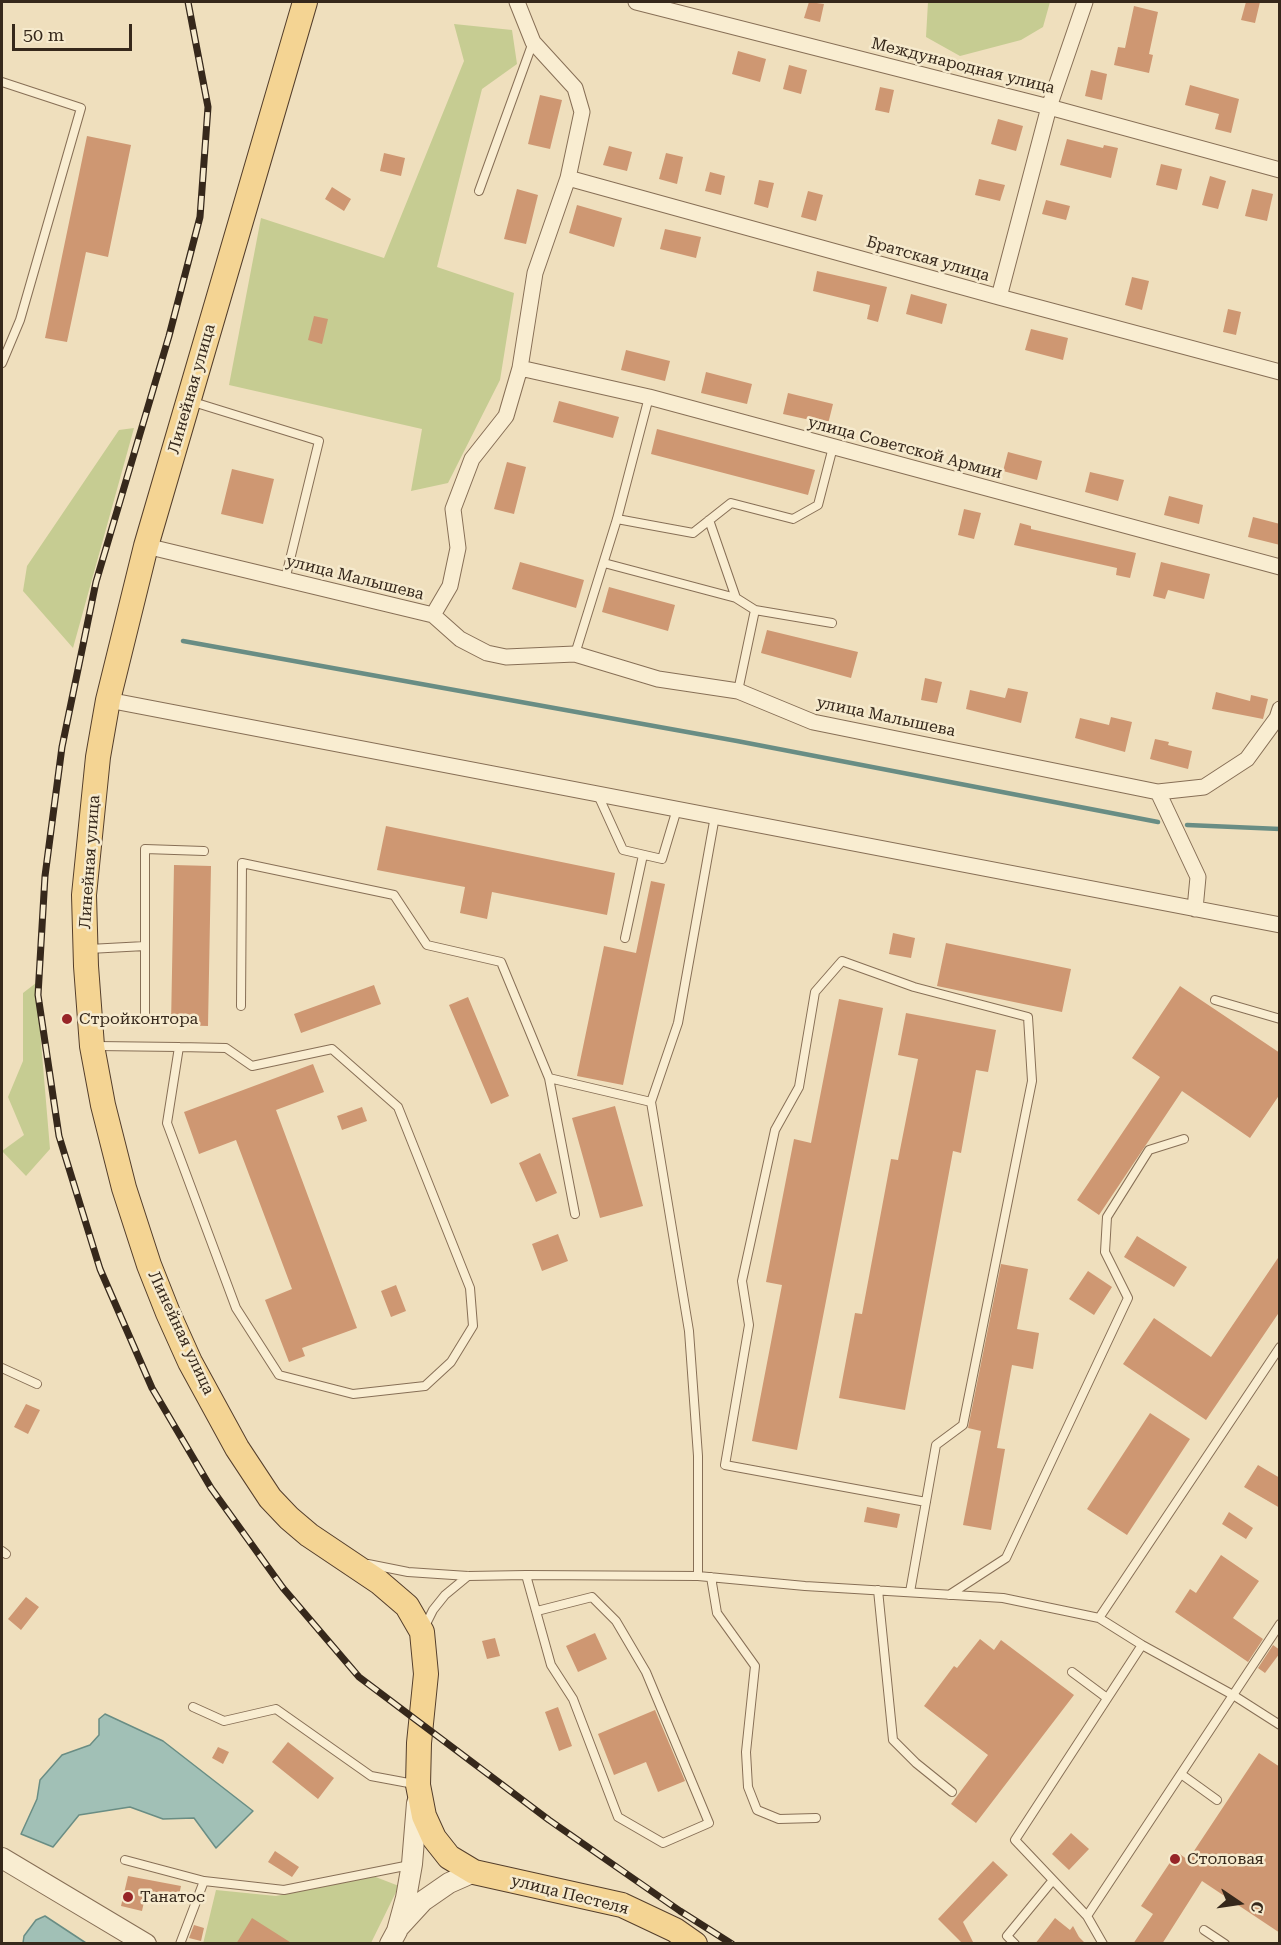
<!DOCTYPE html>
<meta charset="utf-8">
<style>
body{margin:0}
#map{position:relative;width:1281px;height:1945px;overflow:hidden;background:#efdfbd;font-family:"Roboto Serif",serif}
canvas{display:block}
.frame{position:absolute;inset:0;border:3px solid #36281b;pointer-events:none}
.north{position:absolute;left:1209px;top:1873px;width:60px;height:60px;-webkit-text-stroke:4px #f6eacd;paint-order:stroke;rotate:103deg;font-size:16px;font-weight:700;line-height:24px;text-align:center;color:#36281b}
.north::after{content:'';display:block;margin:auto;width:21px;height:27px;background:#36281b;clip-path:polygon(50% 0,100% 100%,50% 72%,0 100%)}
.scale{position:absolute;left:12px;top:24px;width:120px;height:27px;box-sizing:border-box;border:3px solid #36281b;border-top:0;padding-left:8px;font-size:18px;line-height:21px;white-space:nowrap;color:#36281b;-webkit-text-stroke:4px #f6eacd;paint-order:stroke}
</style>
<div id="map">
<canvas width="1281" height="1945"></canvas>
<div class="frame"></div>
<div class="north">С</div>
<div class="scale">50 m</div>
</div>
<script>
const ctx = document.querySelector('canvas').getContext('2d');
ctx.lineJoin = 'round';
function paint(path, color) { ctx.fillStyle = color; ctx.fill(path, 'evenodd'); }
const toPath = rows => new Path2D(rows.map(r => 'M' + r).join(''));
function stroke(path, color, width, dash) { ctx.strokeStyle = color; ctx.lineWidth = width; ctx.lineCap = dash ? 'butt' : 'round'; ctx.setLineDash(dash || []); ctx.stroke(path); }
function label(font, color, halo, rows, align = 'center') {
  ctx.font = font + ' "Roboto Serif",serif'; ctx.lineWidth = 5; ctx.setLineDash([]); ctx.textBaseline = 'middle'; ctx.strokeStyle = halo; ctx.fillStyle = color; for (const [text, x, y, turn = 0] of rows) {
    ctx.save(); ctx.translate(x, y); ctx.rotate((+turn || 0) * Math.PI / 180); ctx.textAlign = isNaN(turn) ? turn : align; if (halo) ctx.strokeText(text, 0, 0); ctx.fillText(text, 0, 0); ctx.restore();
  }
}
paint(toPath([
 [928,2,1050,2,1043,27,1021,40,960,56,926,37],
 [454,24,512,30,517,64,482,89,437,267,514,293,500,380,448,483,411,491,422,429,229,385,261,218,384,258,464,61],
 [134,428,73,648,23,591,27,566,119,430],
 [36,983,50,1149,26,1176,2,1151,24,1135,8,1097,23,1061,23,993],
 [373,1876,399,1886,371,1943,203,1944,216,1890,276,1896]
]), '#c6cc92');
const water = toPath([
 [105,1714,163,1741,253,1811,216,1848,194,1818,163,1819,130,1807,79,1815,53,1847,21,1834,37,1799,40,1780,62,1755,90,1745,99,1735,99,1719,105,1714],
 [45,1916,86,1943,23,1943,24,1936,36,1920,45,1916]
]);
paint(water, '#a1c0b6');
stroke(water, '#698d84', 1.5);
stroke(toPath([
 [183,641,737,741,1158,822],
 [1187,825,1280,829]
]), '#698d84', 4.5);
paint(toPath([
 [809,2,824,4,820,22,804,18],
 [1246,2,1260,2,1255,23,1241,20],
 [1134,6,1158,12,1149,54,1153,55,1149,73,1114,65,1118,47,1125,48],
 [738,51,766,59,760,82,732,74],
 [789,65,807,70,801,94,783,89],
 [1091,70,1107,74,1102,100,1085,96],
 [1190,85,1239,99,1231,133,1215,129,1219,114,1185,105],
 [880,87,894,90,889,113,875,110],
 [540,95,562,100,550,149,528,144],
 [998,119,1023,126,1016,151,991,144],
 [87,136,131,145,108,257,86,252,67,342,45,338],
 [1067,139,1103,148,1104,145,1118,148,1111,178,1060,165],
 [609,146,632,152,627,171,603,165],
 [384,153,405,158,401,176,380,171],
 [666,153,683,157,677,184,659,179],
 [1161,164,1182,169,1177,190,1156,185],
 [710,172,725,176,721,195,705,191],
 [1210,176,1226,181,1218,209,1202,205],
 [979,179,1005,185,1000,201,975,195],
 [759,180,774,183,768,208,754,204],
 [332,187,351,199,344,211,325,199],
 [517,189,538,195,526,244,504,239],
 [1252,189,1273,194,1267,221,1245,216],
 [808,191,823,195,816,221,801,217],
 [1046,200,1070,206,1066,220,1042,214],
 [577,205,622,218,614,247,569,233],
 [665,229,701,237,696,258,660,249],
 [817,271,887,287,878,322,867,319,870,305,813,291],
 [1132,277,1149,281,1142,310,1125,305],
 [911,294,947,304,942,324,906,314],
 [1228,309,1241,312,1236,335,1223,332],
 [314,316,328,319,322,344,308,340],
 [1031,329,1068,338,1063,360,1025,350],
 [626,350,670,361,665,381,621,370],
 [706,372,752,384,747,404,701,393],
 [788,393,833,404,828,424,783,414],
 [559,401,619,417,613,438,553,422],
 [657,429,815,470,808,495,651,454],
 [1008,452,1042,461,1037,480,1003,471],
 [507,462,526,467,514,514,494,509],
 [232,469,274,479,263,524,221,514],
 [1090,472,1124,480,1118,501,1085,492],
 [1169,496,1203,505,1199,524,1164,515],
 [964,509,981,513,974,539,958,535],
 [1253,517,1280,524,1280,545,1248,537],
 [1020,523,1031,526,1031,529,1136,553,1130,578,1116,575,1117,568,1014,545],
 [520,562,584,580,576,608,512,589],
 [1161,562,1210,574,1204,599,1168,590,1165,599,1153,596],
 [609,587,675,605,668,631,602,612],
 [767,630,858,652,851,678,761,653],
 [925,678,942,682,937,703,921,700],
 [1008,688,1028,692,1021,723,966,709,970,690,1005,698],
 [1216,692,1250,701,1251,695,1268,699,1263,719,1212,709],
 [1111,717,1132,722,1125,752,1075,738,1080,718,1109,725],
 [1155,739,1169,742,1168,745,1192,751,1188,769,1150,759],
 [386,826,615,873,607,915,492,892,487,919,460,913,465,887,377,870],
 [174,865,211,866,208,1026,171,1025],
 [651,881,665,884,623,1085,577,1076,604,946,636,953],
 [893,933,915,938,911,958,889,954],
 [946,943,1071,969,1062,1012,937,986],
 [374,985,381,1004,301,1033,294,1014],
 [1180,986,1280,1053,1280,1094,1250,1138,1182,1091,1099,1215,1077,1200,1160,1077,1132,1058],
 [468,997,509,1096,491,1104,449,1005],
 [839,999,883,1008,797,1450,752,1441,782,1285,766,1282,794,1139,811,1143],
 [906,1013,996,1030,988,1072,976,1070,961,1153,953,1151,905,1410,839,1398,855,1313,862,1314,891,1159,898,1160,918,1059,898,1055],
 [313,1064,324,1092,276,1110,357,1328,302,1348,305,1356,289,1362,265,1300,292,1289,236,1140,199,1154,184,1112],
 [615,1106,643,1206,600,1218,572,1118],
 [362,1107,367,1121,342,1130,337,1116],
 [540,1153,557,1193,536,1202,519,1163],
 [558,1234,568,1261,542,1271,532,1244],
 [1137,1236,1187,1267,1174,1287,1124,1257],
 [1280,1255,1280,1311,1206,1420,1123,1364,1154,1318,1211,1357],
 [1001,1264,1028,1269,1017,1329,1039,1333,1033,1369,1012,1365,997,1448,1005,1449,991,1530,963,1525,981,1431,968,1428],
 [1088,1271,1112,1287,1094,1315,1069,1299],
 [396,1285,406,1311,391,1317,381,1291],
 [26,1404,40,1410,28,1434,14,1427],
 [1150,1413,1190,1439,1127,1535,1087,1509],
 [1258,1465,1280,1478,1280,1508,1244,1487],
 [867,1507,900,1514,897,1528,864,1522],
 [1229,1512,1253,1528,1246,1539,1222,1524],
 [1221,1555,1259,1581,1233,1618,1263,1639,1248,1662,1175,1612,1190,1589,1196,1593],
 [26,1597,39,1607,21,1630,8,1619],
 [595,1633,607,1659,578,1672,566,1646],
 [495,1638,500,1656,487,1659,482,1641],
 [980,1639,994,1650,1001,1640,1074,1695,976,1823,951,1804,988,1755,924,1706,954,1666,957,1668],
 [1273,1645,1280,1650,1280,1653,1265,1673,1258,1668],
 [558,1707,572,1746,559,1751,545,1712],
 [655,1710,685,1781,658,1792,646,1762,614,1775,598,1734],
 [288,1742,334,1778,318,1799,272,1762],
 [218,1747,229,1752,223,1764,212,1758],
 [1259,1753,1280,1767,1280,1933,1202,1881,1162,1944,1133,1944,1153,1914,1141,1906,1177,1852,1188,1860],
 [1071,1833,1089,1849,1069,1870,1052,1854],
 [275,1851,299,1867,292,1877,268,1862],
 [993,1861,1008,1875,963,1922,974,1944,963,1944,938,1919],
 [128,1876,181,1886,177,1904,145,1897,142,1911,121,1906],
 [252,1918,293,1944,236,1944],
 [1055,1918,1070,1930,1073,1926,1079,1937,1086,1944,1035,1944],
 [194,1925,204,1928,201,1941,189,1938]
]), '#ce9772');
const service = toPath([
 [2,82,81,108,20,320,2,363],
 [479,191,533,42],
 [190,401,319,441,285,580],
 [617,519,693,533,731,503,793,519,818,505,833,447],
 [709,520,736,598,755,610,738,691],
 [604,563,736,598],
 [755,610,832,623],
 [575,654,617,519,649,397],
 [598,795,623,850,662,859,677,809],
 [625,938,643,855],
 [89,949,145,946],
 [1215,1000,1280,1019],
 [241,1006,242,863,394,895,427,945,501,962,549,1078,651,1102],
 [145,1021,145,849,204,851],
 [97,1046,179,1047,226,1048,252,1066,332,1049,398,1107,470,1288,473,1326,451,1362,425,1386,353,1394,279,1375,236,1308,167,1123,179,1047],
 [549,1078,575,1214],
 [2,1368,37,1384],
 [2,1551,6,1554],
 [368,1564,408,1572,468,1576,526,1575,698,1576,805,1586,1003,1598,1099,1618,1142,1645,1233,1695,1280,1725],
 [526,1575,551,1665,573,1699,618,1817,663,1843,709,1823,646,1672,616,1621,592,1597,537,1611],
 [698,1576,698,1456,689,1331,651,1102,678,1023,715,816],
 [711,1577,717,1613,755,1666,746,1752,748,1787,757,1810,779,1819,816,1818],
 [878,1590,893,1740,916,1763,952,1792],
 [910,1592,936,1445,963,1425,1032,1081,1028,1017,914,987,842,961,815,992,799,1087,775,1130,742,1281,749,1325,725,1465,926,1502],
 [949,1595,1006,1558,1128,1298,1105,1252,1107,1217,1149,1150,1184,1139],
 [1099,1618,1280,1347],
 [424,1628,433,1610,445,1595,468,1576],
 [1072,1672,1107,1698],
 [193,1707,224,1721,276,1709,371,1776,414,1784],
 [1181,1774,1217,1800],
 [125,1860,204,1881],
 [1087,1916,1280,1624],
 [1204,1930,1225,1944],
 [180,1944,204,1881,284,1890,410,1865],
 [1015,1944,1007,1936,1053,1880],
 [1103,1944,1087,1916,1015,1840,1142,1645]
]);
const minor = toPath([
 [636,2,1049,107,1280,170],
 [568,178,999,297,1280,372],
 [999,297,1049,107,1085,2],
 [520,368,649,397,1280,567],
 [146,546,433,615,460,639,487,653,506,657,575,654,658,679,738,691,813,722,1158,792,1198,877,1195,909],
 [433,615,450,586,458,548,453,509,472,459,506,416,520,368,535,273,568,178,582,112,575,88,533,42,517,2],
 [108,700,1280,925],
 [1158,792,1204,787,1247,759,1277,718,1280,709]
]);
const tertiary = toPath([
 [2,1858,146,1944],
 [400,1926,423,1901,449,1883,474,1872],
 [390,1944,397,1931,406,1898,412,1864,417,1803]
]);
const primary = toPath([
 [305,2,146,546,108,700,98,757,84,895,86,966,92,1046,103,1105,124,1188,149,1265,168,1313,190,1362,237,1448,270,1498,289,1518,309,1535,379,1582,407,1606,422,1632,426,1674,419,1743,418,1785,424,1816,434,1838,449,1857,474,1872,622,1905,675,1930,695,1944]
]);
stroke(service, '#876f56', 10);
stroke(minor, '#876f56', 17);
stroke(tertiary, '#876f56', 22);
stroke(primary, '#543e2b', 26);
stroke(service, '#f9edd1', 8);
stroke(minor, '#f9edd1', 15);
stroke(tertiary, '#f9edd1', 20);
stroke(primary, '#f4d493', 24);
const rail = toPath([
 [188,2,208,107,200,217,169,336,96,582,62,747,45,876,38,995,59,1136,100,1269,152,1388,211,1488,283,1588,359,1677,549,1820,680,1911,732,1944]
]);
stroke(rail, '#36281b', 7);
stroke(rail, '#f6eacd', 4.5, [14]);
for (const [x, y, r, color] of [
 [67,1019,6,"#972527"],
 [1175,1859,6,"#972527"],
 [128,1897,6,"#972527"]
]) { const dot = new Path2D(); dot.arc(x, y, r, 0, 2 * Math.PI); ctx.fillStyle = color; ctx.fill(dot); stroke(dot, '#f6eacd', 2); }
label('16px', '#36281b', '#f6eacd', [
 ["Международная улица",963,66,14],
 ["Братская улица",928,259,16],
 ["Линейная улица",192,389,-74],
 ["улица Советской Армии",905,448,15],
 ["улица Малышева",355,578,14],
 ["улица Малышева",886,717,12],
 ["Линейная улица",90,862,-86],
 ["Линейная улица",181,1333,65],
 ["улица Пестеля",570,1895,14]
]);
label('16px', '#36281b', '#f6eacd', [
 ["Стройконтора",79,1019],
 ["Столовая",1187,1859],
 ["Танатос",140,1897]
], 'left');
</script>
